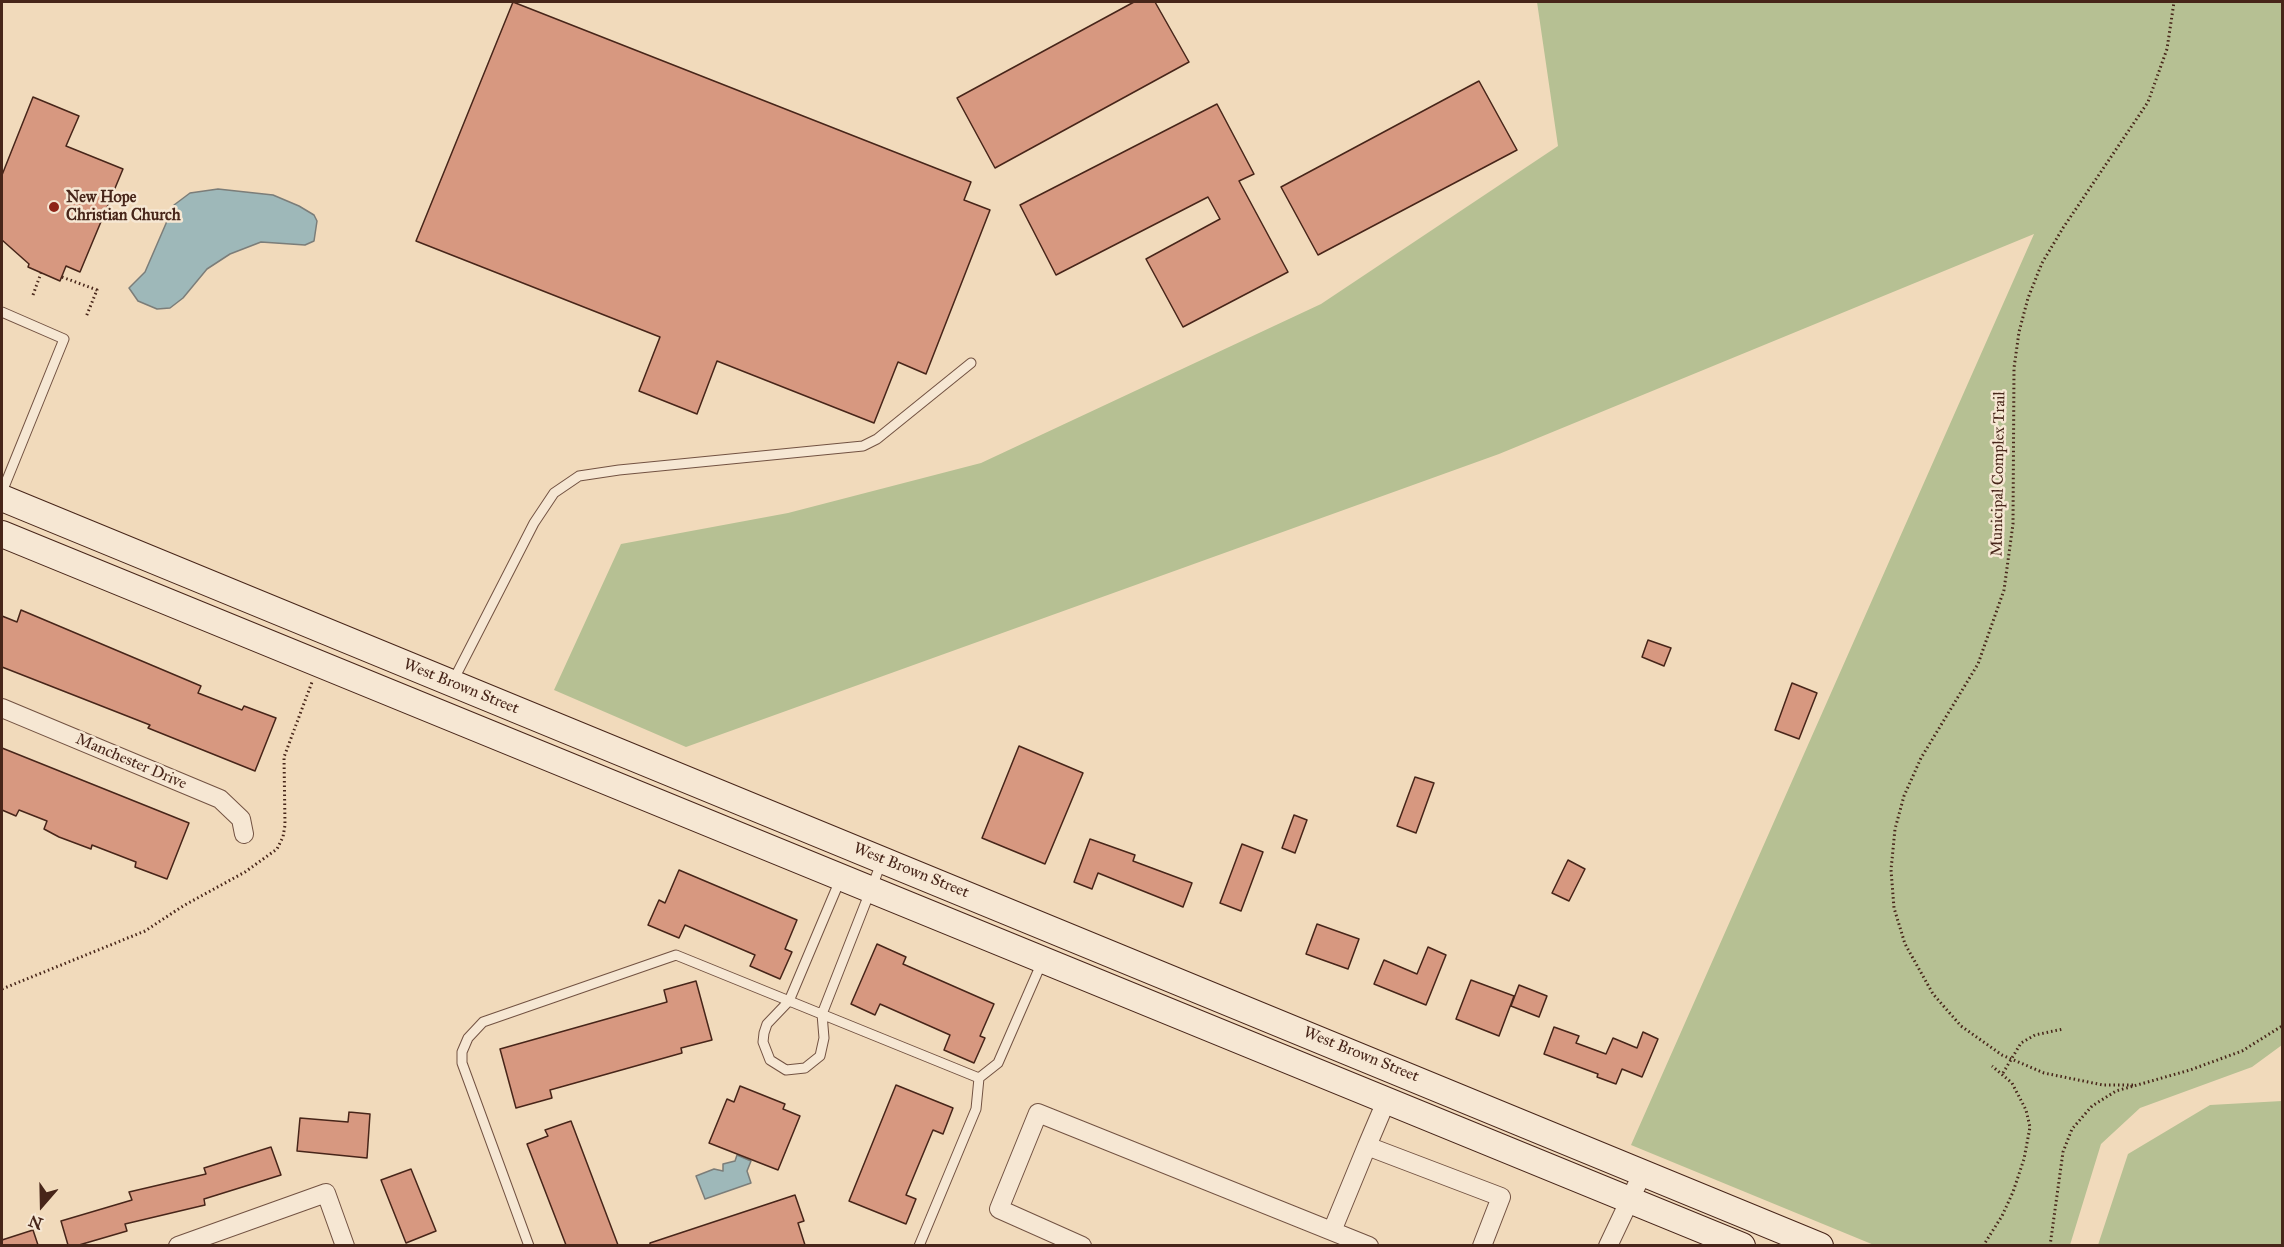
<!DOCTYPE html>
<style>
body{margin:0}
#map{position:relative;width:2284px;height:1247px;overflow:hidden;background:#f1dabb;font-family:"IM FELL Great Primer",serif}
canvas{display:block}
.frame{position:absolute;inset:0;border:3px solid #472519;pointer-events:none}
.north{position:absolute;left:12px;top:1175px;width:60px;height:60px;-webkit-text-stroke:4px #f6e7d3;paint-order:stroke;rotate:200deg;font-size:16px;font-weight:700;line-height:24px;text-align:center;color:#472519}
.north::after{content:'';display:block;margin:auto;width:21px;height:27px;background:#472519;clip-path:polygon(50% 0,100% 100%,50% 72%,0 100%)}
</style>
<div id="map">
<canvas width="2284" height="1247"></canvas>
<div class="frame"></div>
<div class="north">N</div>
</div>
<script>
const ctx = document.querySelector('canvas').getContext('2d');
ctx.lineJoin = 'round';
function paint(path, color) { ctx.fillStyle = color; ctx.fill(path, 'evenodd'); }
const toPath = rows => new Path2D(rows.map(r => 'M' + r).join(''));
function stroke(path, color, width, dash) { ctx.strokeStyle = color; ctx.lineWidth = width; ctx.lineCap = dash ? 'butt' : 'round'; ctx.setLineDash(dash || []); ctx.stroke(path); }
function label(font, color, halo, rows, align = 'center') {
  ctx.font = font + ' "IM FELL Great Primer",serif'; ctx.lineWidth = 5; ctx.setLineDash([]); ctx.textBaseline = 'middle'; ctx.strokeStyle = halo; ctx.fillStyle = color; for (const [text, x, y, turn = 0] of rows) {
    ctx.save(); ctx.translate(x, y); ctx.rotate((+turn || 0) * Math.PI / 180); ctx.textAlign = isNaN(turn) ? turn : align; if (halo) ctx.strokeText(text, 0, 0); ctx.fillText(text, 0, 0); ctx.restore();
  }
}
paint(toPath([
 [1537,2,2282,2,2282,1045,2252,1067,2140,1108,2101,1144,2070,1245,1874,1245,1631,1145,2034,234,1499,454,686,747,554,690,621,544,788,513,981,463,1321,304,1558,146],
 [2282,1101,2282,1245,2098,1245,2128,1154,2210,1105]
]), '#b6c093');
const water = toPath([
 [218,189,273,195,299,206,314,215,317,221,314,241,305,245,261,242,230,254,207,269,183,298,170,308,157,309,138,301,129,288,145,272,174,205,190,193,218,189],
 [737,1155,751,1161,747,1171,751,1183,705,1199,696,1176,714,1169,723,1171,723,1164,735,1161,737,1155]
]);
paint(water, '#9eb8b9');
stroke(water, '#7b7d79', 1.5);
const building = toPath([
 [513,2,971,182,964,200,990,210,926,374,898,362,874,423,717,361,697,414,639,391,660,337,416,241,513,2],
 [1134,2,1155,2,1189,62,995,168,957,98,1134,2],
 [1479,81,1517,150,1318,255,1281,187,1479,81],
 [33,97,79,116,66,146,123,169,80,272,66,266,60,281,28,267,29,264,2,240,2,175,33,97],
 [1217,104,1254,174,1239,181,1288,272,1183,327,1146,259,1220,219,1208,197,1056,275,1020,205,1217,104],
 [21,610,201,686,198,693,242,710,244,706,276,718,255,771,148,728,150,725,2,667,2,616,17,622,21,610],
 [1648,640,1671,648,1664,666,1642,657,1648,640],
 [1792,683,1817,693,1799,739,1775,730,1792,683],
 [1019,746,1083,773,1045,864,982,838,1019,746],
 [2,748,189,823,167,879,135,867,136,862,92,845,91,849,59,837,44,829,47,821,19,810,16,816,2,810,2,748],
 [1415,777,1434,783,1416,833,1397,826,1415,777],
 [1294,815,1307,820,1295,853,1282,848,1294,815],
 [1090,839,1135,855,1133,861,1192,883,1183,907,1098,873,1092,889,1074,882,1090,839],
 [1242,844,1263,852,1241,911,1220,903,1242,844],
 [1568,860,1585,869,1569,901,1552,893,1568,860],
 [679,870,797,920,785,949,792,952,780,979,750,966,755,955,685,925,679,938,648,925,659,900,665,903,679,870],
 [1317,924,1359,939,1348,969,1306,954,1317,924],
 [877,944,906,957,903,964,994,1004,980,1036,985,1038,974,1063,944,1050,950,1035,880,1004,875,1015,851,1004,877,944],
 [1428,947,1446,955,1426,1005,1374,984,1384,960,1417,974,1428,947],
 [1471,980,1514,996,1499,1036,1456,1019,1471,980],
 [696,981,712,1040,681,1048,682,1053,550,1090,552,1098,516,1108,500,1049,667,1002,664,990,696,981],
 [1519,985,1547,996,1539,1017,1511,1006,1519,985],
 [1554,1027,1579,1036,1576,1043,1606,1054,1613,1038,1637,1048,1643,1032,1658,1039,1642,1077,1622,1069,1616,1084,1597,1077,1598,1074,1544,1054,1554,1027],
 [896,1085,953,1108,943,1134,933,1130,906,1195,916,1199,906,1224,849,1201,896,1085],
 [740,1086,785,1104,783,1109,800,1116,778,1170,709,1143,727,1099,734,1102,740,1086],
 [349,1112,370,1114,367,1158,297,1151,300,1118,348,1122,349,1112],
 [571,1121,618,1245,566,1245,527,1144,548,1136,545,1130,571,1121],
 [271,1147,281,1175,204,1199,205,1205,125,1224,127,1231,79,1245,68,1245,61,1221,132,1200,129,1192,206,1174,204,1168,271,1147],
 [411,1169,436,1231,406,1243,381,1180,411,1169],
 [795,1195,804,1221,798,1223,805,1245,650,1245,650,1243,795,1195],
 [33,1230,38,1245,2,1245,2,1240,33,1230]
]);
paint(building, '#d79880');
stroke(building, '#472519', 1.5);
const service = toPath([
 [2,312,64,339,2,492],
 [453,681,534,523,554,493,579,476,619,470,863,446,877,439,971,363],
 [840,880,789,1001,767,1024,764,1033,763,1042,770,1060,786,1070,805,1068,820,1056,824,1038,822,1014,882,861],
 [979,1078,998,1063,1042,962],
 [529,1246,462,1063,462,1052,468,1038,483,1022,676,955,979,1078,976,1109,919,1246]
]);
const minor = toPath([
 [2,708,220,799,241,819,244,834],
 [1367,1146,1387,1099],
 [1332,1231,1367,1146,1501,1197,1482,1246],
 [178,1246,326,1193,345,1246],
 [1082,1246,999,1209,1038,1113,1369,1246],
 [1608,1246,1643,1172]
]);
const secondary = toPath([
 [2,498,1820,1246],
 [2,534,1742,1246]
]);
stroke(service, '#725242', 11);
stroke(minor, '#725242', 20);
stroke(secondary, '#472519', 28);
stroke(toPath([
 [62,277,97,290,86,317],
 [33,295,41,273],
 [2,989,145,931,183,906,245,872,277,849,283,837,285,825,284,757,312,682],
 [2003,1073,2021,1043,2035,1035,2063,1029],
 [2133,1085,2103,1085,2044,1073,2002,1055,1961,1026,1933,994,1905,944,1894,908,1891,870,1895,829,1904,796,1921,758,1978,664,2004,590,2013,524,2014,368,2019,332,2028,298,2042,263,2063,228,2148,102,2167,49,2174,2],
 [1983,1246,2002,1216,2013,1192,2024,1159,2030,1127,2026,1110,2012,1083,1992,1066],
 [2050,1246,2063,1152,2072,1129,2092,1106,2116,1091,2190,1070,2242,1051,2282,1026]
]), '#472519', 3, [1.5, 3]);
stroke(service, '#f6e7d3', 9);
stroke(minor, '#f6e7d3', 18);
stroke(secondary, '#f6e7d3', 26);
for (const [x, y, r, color] of [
 [54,207,6,"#8f2418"]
]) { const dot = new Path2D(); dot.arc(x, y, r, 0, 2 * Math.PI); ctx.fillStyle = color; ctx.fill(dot); stroke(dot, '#f6e7d3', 2); }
label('bold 16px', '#472519', '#f6e7d3', [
 ["New Hope",66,198],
 ["Christian Church",66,216]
], 'left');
label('16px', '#472519', '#f6e7d3', [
 ["Municipal Complex Trail",1999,474,-89],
 ["West Brown Street",461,687,22],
 ["Manchester Drive",131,762,23],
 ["West Brown Street",911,871,22],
 ["West Brown Street",1361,1055,22]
]);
</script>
